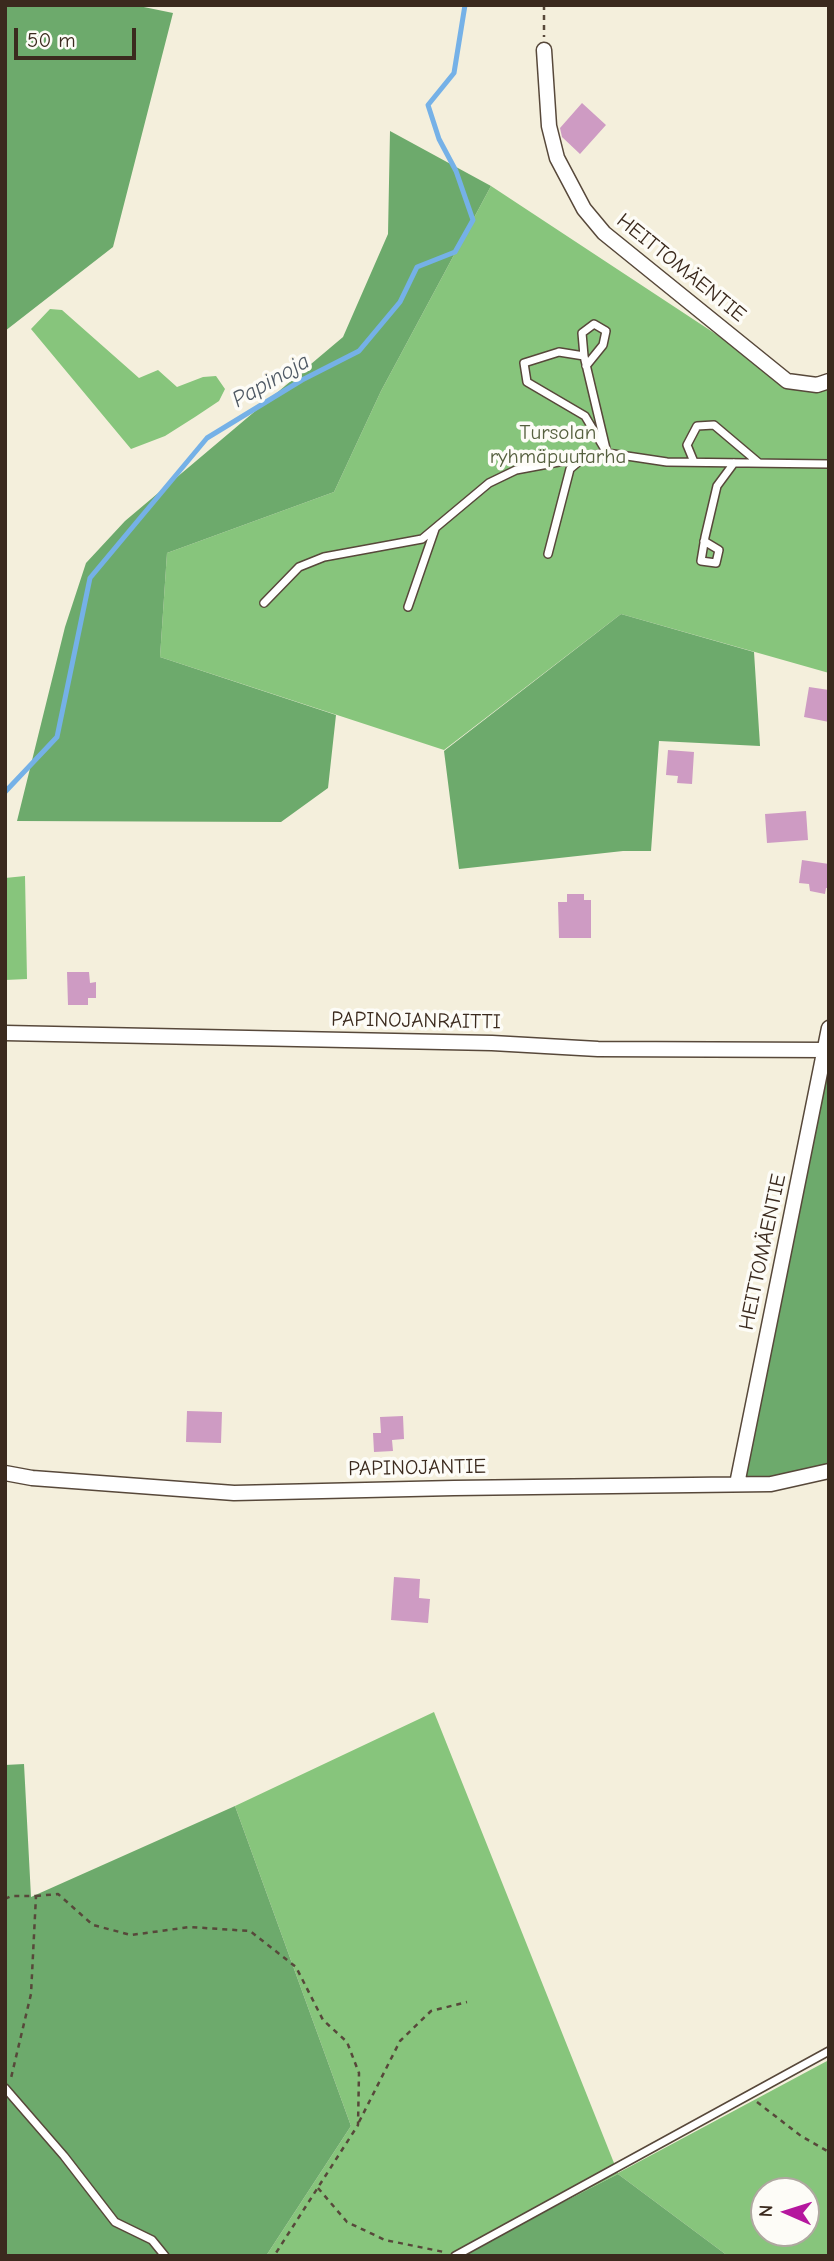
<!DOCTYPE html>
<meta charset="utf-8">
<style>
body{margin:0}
#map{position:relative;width:834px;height:2261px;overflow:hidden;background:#f4efdc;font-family:"Comic Neue",sans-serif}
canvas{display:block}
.frame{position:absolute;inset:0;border:7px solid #3b2a1e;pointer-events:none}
.north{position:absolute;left:750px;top:2177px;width:70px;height:70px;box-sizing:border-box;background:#fdfcf7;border:2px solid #afa8a0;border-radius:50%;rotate:273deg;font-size:19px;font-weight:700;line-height:28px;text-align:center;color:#3b2a1e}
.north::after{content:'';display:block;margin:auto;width:24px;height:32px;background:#b5179e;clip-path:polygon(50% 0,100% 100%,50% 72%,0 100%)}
.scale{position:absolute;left:14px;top:28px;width:122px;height:32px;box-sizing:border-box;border:4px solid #3b2a1e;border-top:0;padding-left:9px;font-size:21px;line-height:24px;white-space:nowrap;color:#3b2a1e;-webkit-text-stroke:5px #fdfcf7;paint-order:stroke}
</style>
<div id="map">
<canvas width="834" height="2261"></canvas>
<div class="frame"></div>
<div class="north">N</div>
<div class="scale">50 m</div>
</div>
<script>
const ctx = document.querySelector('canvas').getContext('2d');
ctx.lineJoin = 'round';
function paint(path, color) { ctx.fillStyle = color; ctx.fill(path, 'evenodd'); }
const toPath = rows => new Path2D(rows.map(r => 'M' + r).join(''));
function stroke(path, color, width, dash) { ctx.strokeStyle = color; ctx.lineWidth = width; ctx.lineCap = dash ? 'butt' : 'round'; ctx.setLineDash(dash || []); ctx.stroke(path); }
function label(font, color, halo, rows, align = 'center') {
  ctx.font = font + ' "Comic Neue",sans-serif'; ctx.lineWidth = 7; ctx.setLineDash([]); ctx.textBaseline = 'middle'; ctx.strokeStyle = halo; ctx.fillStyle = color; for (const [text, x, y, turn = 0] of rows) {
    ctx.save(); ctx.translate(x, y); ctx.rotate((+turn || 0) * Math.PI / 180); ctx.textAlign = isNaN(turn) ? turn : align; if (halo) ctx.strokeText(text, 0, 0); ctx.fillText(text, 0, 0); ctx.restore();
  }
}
paint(toPath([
 [491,186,787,381,829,381,829,673,621,614,444,750,160,657,167,553,334,492,381,391],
 [50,309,62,310,139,378,158,370,177,387,203,377,216,376,225,389,219,401,195,417,165,436,131,449,31,329],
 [25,876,27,979,5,980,5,878],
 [434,1712,618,2173,827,2061,829,2256,728,2256,618,2174,458,2256,266,2256,351,2126,235,1806],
 [764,2191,806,2191,806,2233,764,2233]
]), '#87c57c');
paint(toPath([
 [5,5,134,5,173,13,113,247,5,331],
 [390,131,491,186,381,391,334,492,167,553,160,657,336,715,328,788,281,822,17,821,65,627,86,563,125,521,343,337,388,234],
 [621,614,754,652,760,746,659,741,651,851,623,851,459,869,444,751],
 [829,1028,829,1471,737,1484],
 [24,1764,31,1897,235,1806,351,2126,266,2256,5,2256,5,1765],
 [618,2174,728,2256,458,2256]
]), '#6daa6c');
stroke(toPath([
 [5,792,57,737,90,578,207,438,302,380,359,351,400,302,417,267,455,252,473,220,456,171,439,139,428,105,454,73,465,5]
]), '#75b1e7', 5);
paint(toPath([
 [582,103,606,125,580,154,562,137,560,128],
 [809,687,829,690,829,722,804,717],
 [668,750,694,752,692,784,677,783,678,776,666,775],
 [806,811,808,840,767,843,765,814],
 [802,860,829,864,829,888,826,888,825,894,810,891,809,884,799,883],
 [567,894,584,894,584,900,591,900,591,938,559,938,558,902,567,902],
 [67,972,89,972,90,983,96,982,96,998,88,998,88,1005,68,1005],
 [187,1411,222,1412,221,1443,186,1442],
 [403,1416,404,1439,392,1440,393,1451,374,1452,373,1433,381,1433,380,1417],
 [394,1577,420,1579,419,1598,430,1599,428,1623,391,1620]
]), '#ce9bc3');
const service = toPath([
 [559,352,584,356,607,453,585,416,527,382,524,363,559,352],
 [584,356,582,333,594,324,606,331,603,345,586,366],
 [694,462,687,445,697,426,714,425,759,463],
 [704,541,719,550,716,563,701,561,705,537,717,486,734,463],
 [548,554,570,469,583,458],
 [264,603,299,567,324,557,422,539,489,483,516,470,607,453,667,462,829,464],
 [408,607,435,529],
 [5,2088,64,2156,115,2222,152,2240,165,2256],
 [455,2256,829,2051]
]);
const minor = toPath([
 [544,50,549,126,557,158,584,209,604,233,787,381,817,385,829,381],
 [5,1033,492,1043,598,1049,826,1050],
 [5,1473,32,1478,234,1493,454,1488,771,1484,829,1471],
 [737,1484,829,1028]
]);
stroke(service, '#57483a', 10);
stroke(minor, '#57483a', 17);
stroke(toPath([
 [544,5,544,37],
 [36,1896,58,1894,93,1925,131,1935,190,1927,250,1931,296,1967,323,2020,347,2042,359,2073,358,2125,274,2256],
 [5,1899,11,1896,36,1896,31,1994,11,2078],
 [757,2102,801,2136,829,2152],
 [359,2122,400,2041,431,2011,467,2002],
 [318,2188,347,2222,385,2240,444,2252]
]), '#57483a', 2.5, [5, 5]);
stroke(service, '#fff', 7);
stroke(minor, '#fff', 14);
label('21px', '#3b2a1e', '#fdfcf7', [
 ["HEITTOMÄENTIE",681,268,39],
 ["PAPINOJANRAITTI",416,1021,1],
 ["HEITTOMÄENTIE",763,1252,-78],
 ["PAPINOJANTIE",417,1468,-1]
]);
label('21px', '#56603f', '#fdfcf7', [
 ["Tursolan",558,433],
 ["ryhmäpuutarha",558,457]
]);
label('italic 23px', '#4f5964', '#fdfcf7', [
 ["Papinoja",271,381,-30]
]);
</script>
